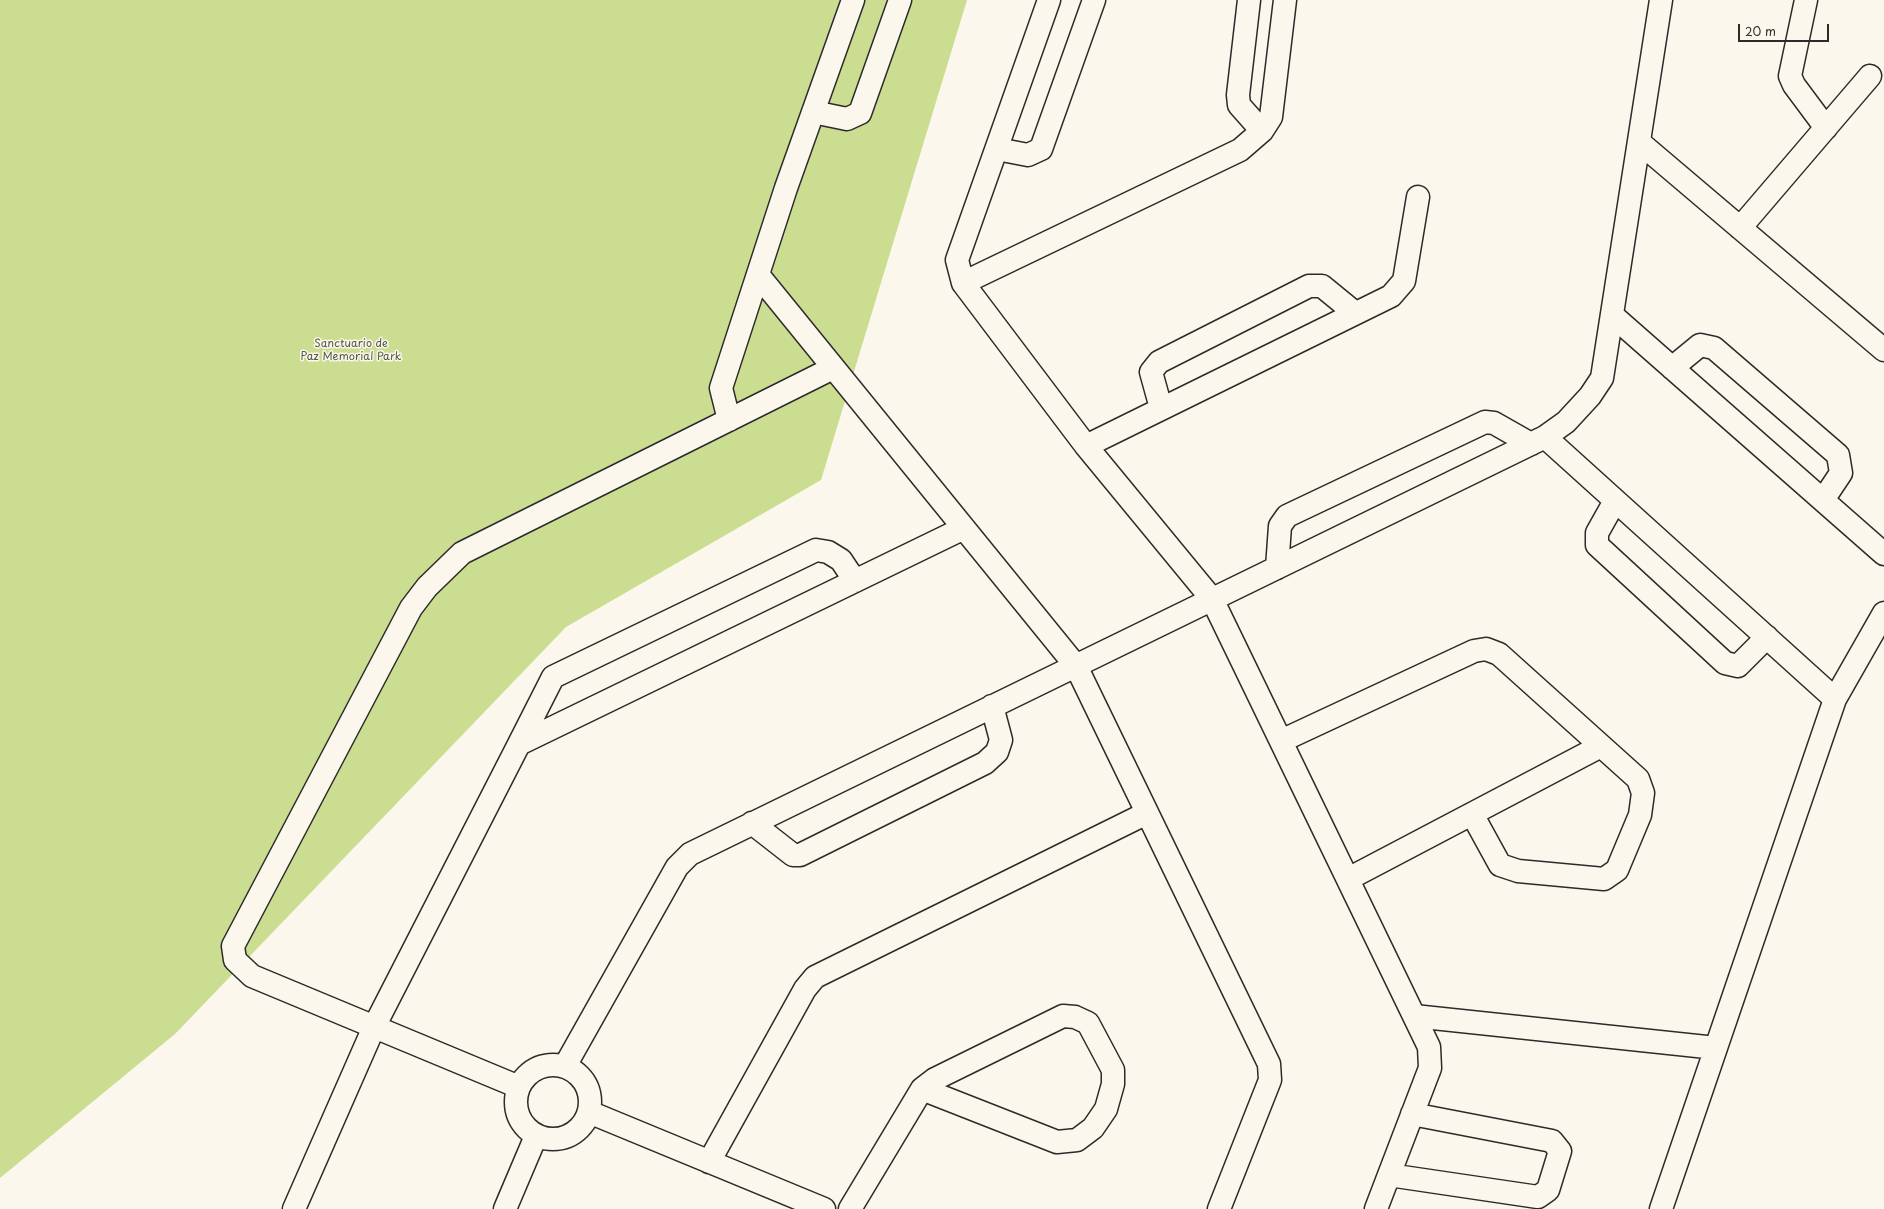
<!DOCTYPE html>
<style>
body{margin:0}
#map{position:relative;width:1884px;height:1209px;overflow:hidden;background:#fbf7ec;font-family:"Playpen Sans",sans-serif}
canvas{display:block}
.scale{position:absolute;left:1738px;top:24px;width:91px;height:18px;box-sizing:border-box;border:2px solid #2b2b2b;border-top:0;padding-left:5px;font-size:12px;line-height:14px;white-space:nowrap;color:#2b2b2b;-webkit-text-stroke:3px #fbf7ec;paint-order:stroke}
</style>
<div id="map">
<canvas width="1884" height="1209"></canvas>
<div class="scale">20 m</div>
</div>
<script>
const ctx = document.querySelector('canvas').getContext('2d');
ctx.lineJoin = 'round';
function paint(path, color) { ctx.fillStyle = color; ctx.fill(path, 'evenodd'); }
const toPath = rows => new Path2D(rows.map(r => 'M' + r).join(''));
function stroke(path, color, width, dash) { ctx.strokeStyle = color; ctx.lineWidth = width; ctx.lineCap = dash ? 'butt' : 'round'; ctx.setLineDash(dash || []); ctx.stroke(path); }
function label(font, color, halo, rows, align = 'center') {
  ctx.font = font + ' "Playpen Sans",sans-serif'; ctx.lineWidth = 3; ctx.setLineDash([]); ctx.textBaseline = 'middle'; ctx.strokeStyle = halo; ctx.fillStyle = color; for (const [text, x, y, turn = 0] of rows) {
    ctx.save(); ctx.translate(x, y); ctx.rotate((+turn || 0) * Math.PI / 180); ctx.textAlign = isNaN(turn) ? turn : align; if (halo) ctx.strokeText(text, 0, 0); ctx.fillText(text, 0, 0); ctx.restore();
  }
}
paint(toPath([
 [0,0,967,0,821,480,566,627,175,1034,0,1178]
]), '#cbdd91');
const minor = toPath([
 [1049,0,957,260,963,283,1086,446,1212,599,1429,1047,1430,1068,1376,1209],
 [1249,0,1238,95,1239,105,1262,131],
 [1806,0,1790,76,1794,85,1826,128],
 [813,112,847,119,860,113,900,0],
 [1639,142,1884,350],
 [997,149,1028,155,1041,149,1094,0],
 [1740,228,1870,76],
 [759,276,1076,666,1269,1064,1270,1080,1219,1209],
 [963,283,1240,150,1262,131,1271,117,1285,0],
 [1612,315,1884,554],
 [1672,368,1700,345,1714,348,1838,455,1841,473,1823,500],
 [1161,408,1151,372,1159,362,1309,286,1322,286,1355,313],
 [729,420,721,388,786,188,853,0],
 [1545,437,1835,699],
 [1086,446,1391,296,1404,281,1418,197],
 [1615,501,1597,533,1597,545,1725,663,1738,666,1767,637],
 [1277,568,1280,526,1287,516,1485,422,1494,423,1531,444],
 [1281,741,1474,651,1486,649,1499,654,1638,779,1643,793,1640,815,1617,870,1604,879,1518,871,1500,865,1472,814],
 [519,744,553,677,816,550,828,552,841,560,855,581],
 [752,823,793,855,800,855,985,763,997,752,1001,740,992,706],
 [1348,879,1601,746],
 [1414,1016,1716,1048],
 '516 1102a37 37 0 1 1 74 0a37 37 0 1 1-74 0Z',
 [565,1066,677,867,690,854,1545,437,1566,422,1590,396,1602,378,1661,0],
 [519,1087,252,976,235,960,233,946,411,608,427,587,462,553,833,368],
 [589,1112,824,1209],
 [709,1162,805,989,815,977,1147,813],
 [1389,1175,1538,1197,1548,1190,1560,1151,1552,1141,1412,1114],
 [294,1209,374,1027,519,744,964,528],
 [505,1209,536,1136],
 [850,1209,922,1089,935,1079,1063,1016,1075,1017,1088,1023,1113,1070,1113,1084,1106,1109,1093,1128,1077,1140,1057,1142,922,1089],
 [1661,1209,1835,699,1884,613]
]);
stroke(minor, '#2b2b2b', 25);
stroke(minor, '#fbf7ec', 22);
label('11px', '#535844', '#fbf7ec', [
 ["Sanctuario de",351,344],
 ["Paz Memorial Park",351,357]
]);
</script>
